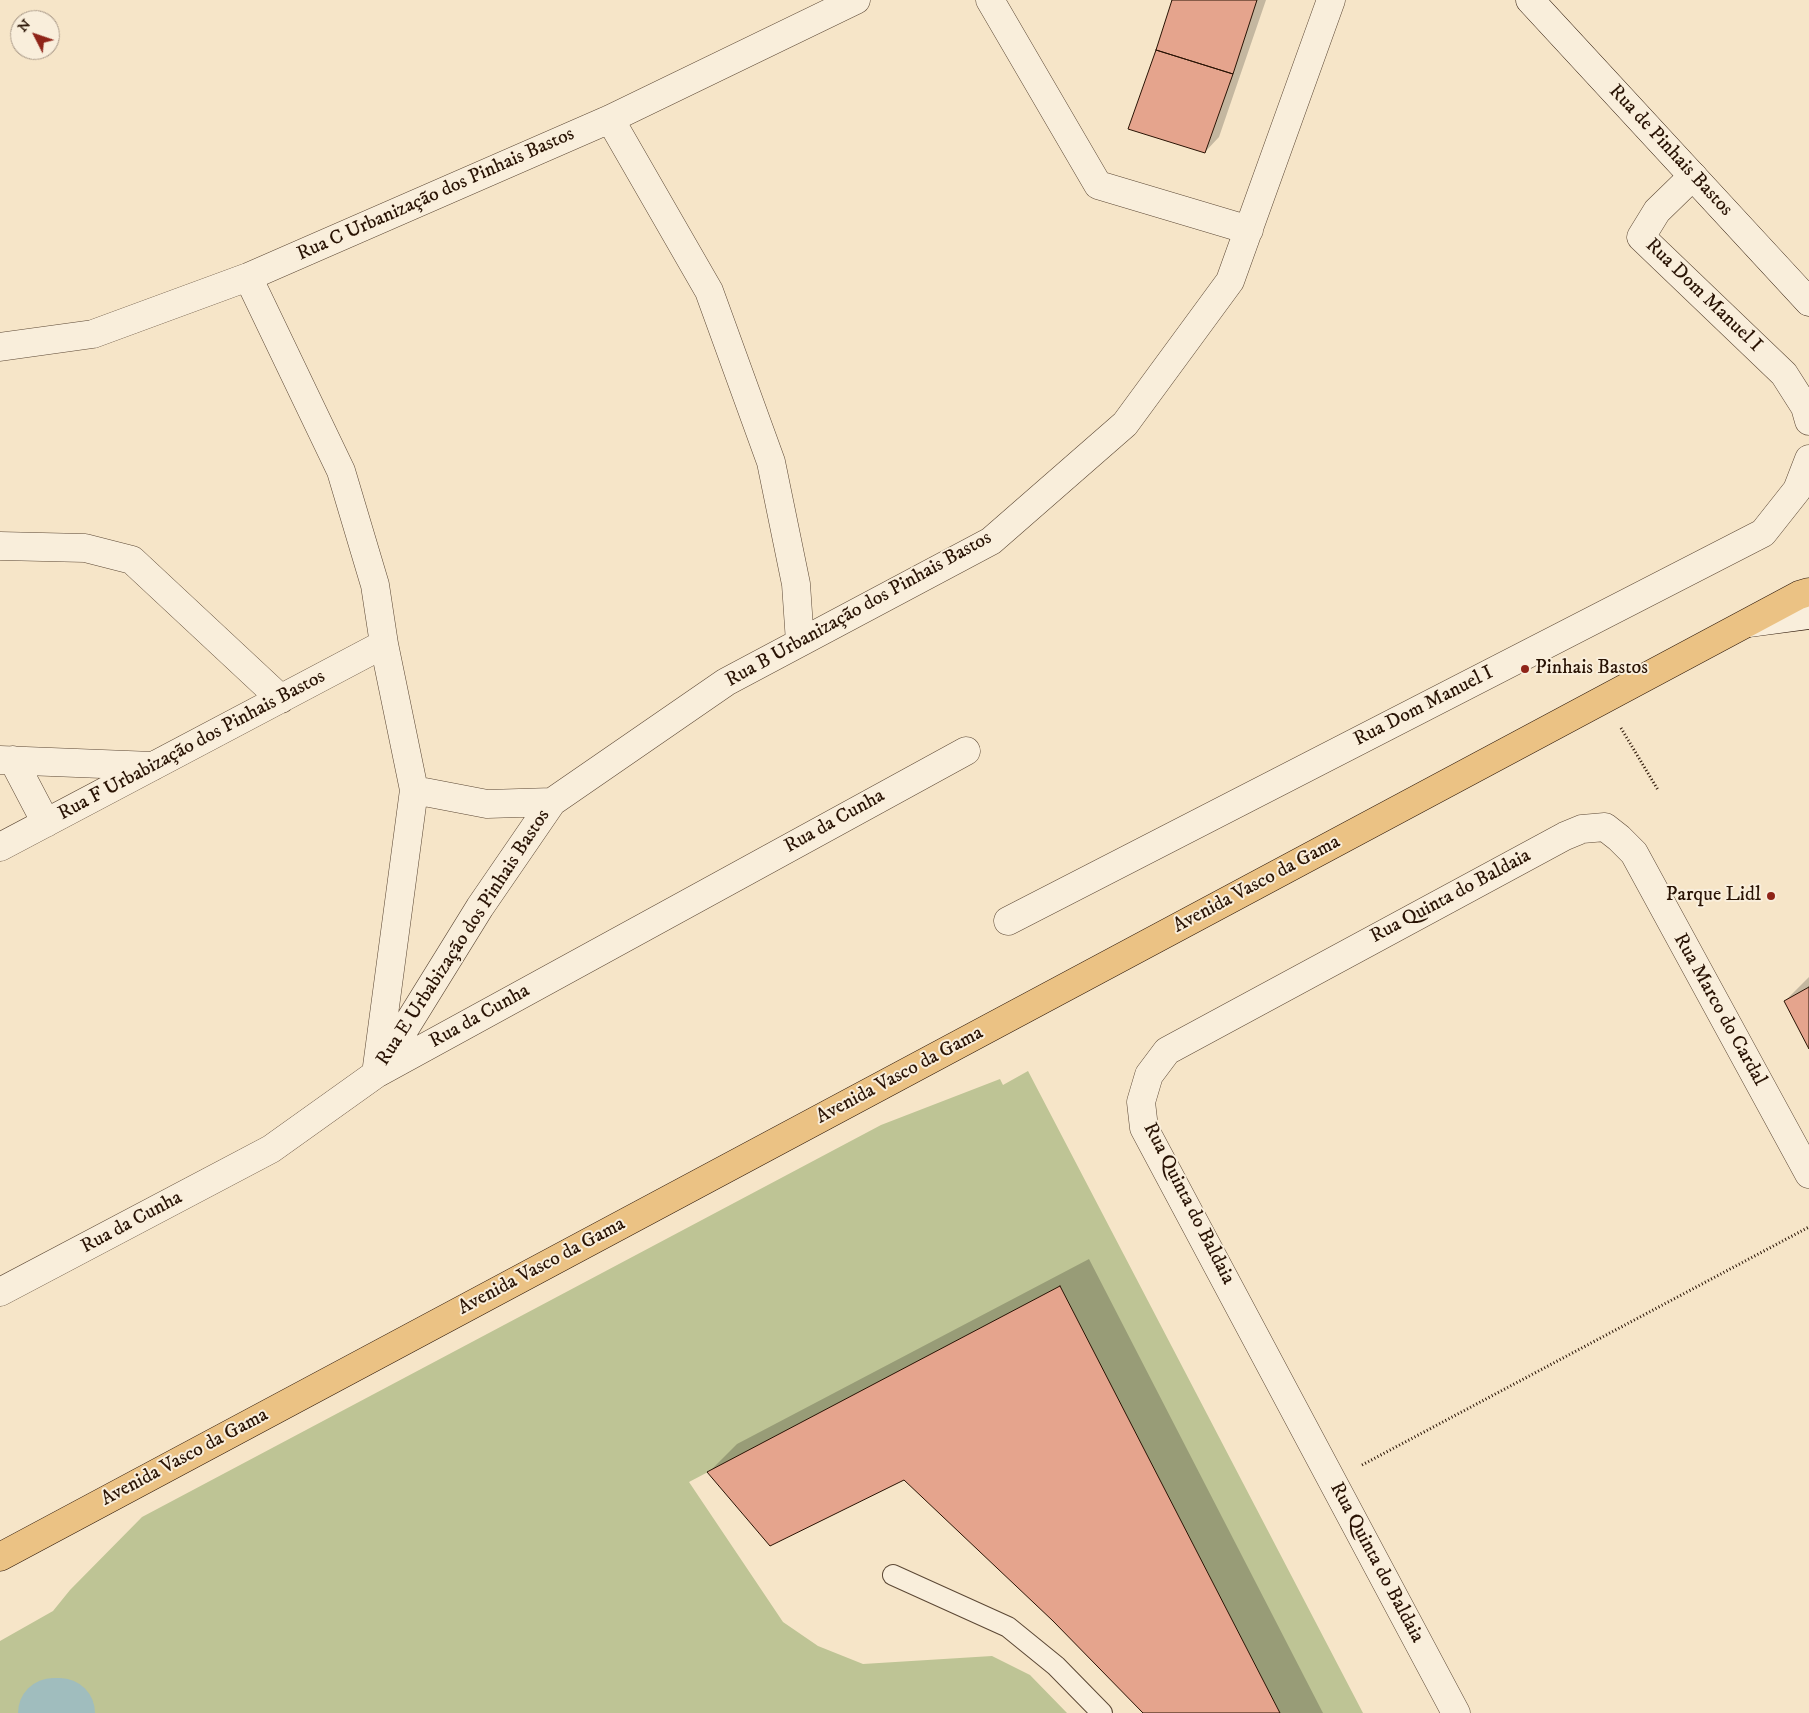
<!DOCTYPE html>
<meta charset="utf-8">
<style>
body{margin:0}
#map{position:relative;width:1809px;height:1713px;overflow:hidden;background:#f6e5c8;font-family:"IM FELL DW Pica",serif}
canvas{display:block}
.north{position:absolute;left:10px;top:10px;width:50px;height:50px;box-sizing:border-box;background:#f9eedb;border:1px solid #a69685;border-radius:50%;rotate:311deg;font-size:14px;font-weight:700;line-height:20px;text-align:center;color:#291304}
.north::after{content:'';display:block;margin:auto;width:18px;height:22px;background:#8f2418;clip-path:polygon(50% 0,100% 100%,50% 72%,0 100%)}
</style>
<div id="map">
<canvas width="1809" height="1713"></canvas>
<div class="north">N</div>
</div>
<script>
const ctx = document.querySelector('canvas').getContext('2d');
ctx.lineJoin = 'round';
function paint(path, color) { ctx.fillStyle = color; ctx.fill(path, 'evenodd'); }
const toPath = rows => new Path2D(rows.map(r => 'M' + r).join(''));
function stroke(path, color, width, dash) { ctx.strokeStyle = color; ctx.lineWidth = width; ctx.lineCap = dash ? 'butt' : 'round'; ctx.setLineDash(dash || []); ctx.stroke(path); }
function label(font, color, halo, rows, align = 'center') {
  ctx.font = font + ' "IM FELL DW Pica",serif'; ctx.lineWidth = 4; ctx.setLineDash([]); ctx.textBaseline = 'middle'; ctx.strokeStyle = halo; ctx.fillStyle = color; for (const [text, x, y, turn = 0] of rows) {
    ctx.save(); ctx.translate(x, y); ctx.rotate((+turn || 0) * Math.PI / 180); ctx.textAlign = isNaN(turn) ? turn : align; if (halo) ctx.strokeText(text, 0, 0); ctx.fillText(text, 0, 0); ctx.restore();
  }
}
paint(toPath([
 [1028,1071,1363,1713,1280,1713,1060,1287,689,1482,783,1622,818,1646,863,1664,992,1656,1030,1675,1067,1713,0,1713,0,1641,53,1611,70,1590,142,1517,881,1125,1000,1079,1003,1085]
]), '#bec495');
paint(toPath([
 [1174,0,1266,0,1219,137,1205,152],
 [1809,977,1809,1046,1785,1001],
 [1089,1259,1323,1713,1145,1713,1054,1620,904,1478,709,1472,737,1444]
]), '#0003');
stroke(toPath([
 [53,1713,60,1713]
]), '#a0bdbe', 70);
const building = toPath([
 [1172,0,1257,0,1233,74,1156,50,1172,0],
 [1156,50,1233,74,1205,153,1128,129,1156,50],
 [1809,987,1809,1049,1784,1001,1809,987],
 [1060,1286,1280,1713,1143,1713,1053,1621,904,1480,770,1546,707,1472,1060,1286]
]);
paint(building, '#e5a48d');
stroke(building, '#291304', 1);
const lane = toPath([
 [893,1575,1008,1627,1056,1666,1102,1713]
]);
const street = toPath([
 [990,0,1098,185,1249,230],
 [610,119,709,291,771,462,796,584,800,642],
 [1693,176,1657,211,1641,237,1784,374,1805,407,1809,421],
 [248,277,341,471,375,585,384,644,414,790,376,1074],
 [0,347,93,334,248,277,610,119,856,0],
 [0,546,85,548,132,560,281,699],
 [0,760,153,766],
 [13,760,46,823],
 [414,790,487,804,552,802,726,682,991,541,1125,424,1230,281,1331,0],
 [0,847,384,644],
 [1008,921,1763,533,1797,490,1809,459],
 [381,1067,480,907,552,802],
 [0,1292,271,1149,376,1074,966,751],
 [1456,1713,1144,1128,1141,1102,1149,1075,1167,1051,1565,836,1582,829,1605,827,1619,838,1634,853,1809,1174]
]);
const secondary = toPath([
 [1530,0,1809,302],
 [1749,623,1809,615]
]);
const primary = toPath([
 [0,1557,1799,595,1809,592]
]);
stroke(lane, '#5c4835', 22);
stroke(street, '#5c4835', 29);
stroke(secondary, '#291304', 29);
stroke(primary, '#291304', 29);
stroke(toPath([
 [1621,728,1658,790],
 [1362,1465,1809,1227]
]), '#291304', 3, [1, 2.5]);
stroke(lane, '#f9eedb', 20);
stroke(street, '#f9eedb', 28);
stroke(secondary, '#f9eedb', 28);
stroke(primary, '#ebc284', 28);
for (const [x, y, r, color] of [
 [1525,669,5,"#8f2418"],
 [1771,896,5,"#8f2418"]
]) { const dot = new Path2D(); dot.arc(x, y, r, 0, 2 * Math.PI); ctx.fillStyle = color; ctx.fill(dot); stroke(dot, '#f9eedb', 2); }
label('20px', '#291304', '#f9eedb', [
 ["Rua de Pinhais Bastos",1670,151,47],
 ["Rua C Urbanização dos Pinhais Bastos",436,195,-24],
 ["Rua Dom Manuel I",1703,296,44],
 ["Rua B Urbanização dos Pinhais Bastos",859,610,-29],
 ["Rua Dom Manuel I",1424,707,-27],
 ["Rua F Urbabização dos Pinhais Bastos",192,746,-28],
 ["Rua da Cunha",835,822,-29],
 ["Avenida Vasco da Gama",1257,885,-28],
 ["Rua Quinta do Baldaia",1451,897,-28],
 ["Rua E Urbabização dos Pinhais Bastos",464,938,-57],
 ["Rua Marco do Cardal",1719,1010,61],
 ["Rua da Cunha",480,1017,-29],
 ["Avenida Vasco da Gama",900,1076,-28],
 ["Rua Quinta do Baldaia",1188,1204,63],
 ["Rua da Cunha",132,1223,-28],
 ["Avenida Vasco da Gama",542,1267,-28],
 ["Avenida Vasco da Gama",185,1458,-28],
 ["Rua Quinta do Baldaia",1376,1563,62]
]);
label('20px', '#291304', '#f9eedb', [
 ["Pinhais Bastos",1535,669],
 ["Parque Lidl",1761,896,"right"]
], 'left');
</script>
